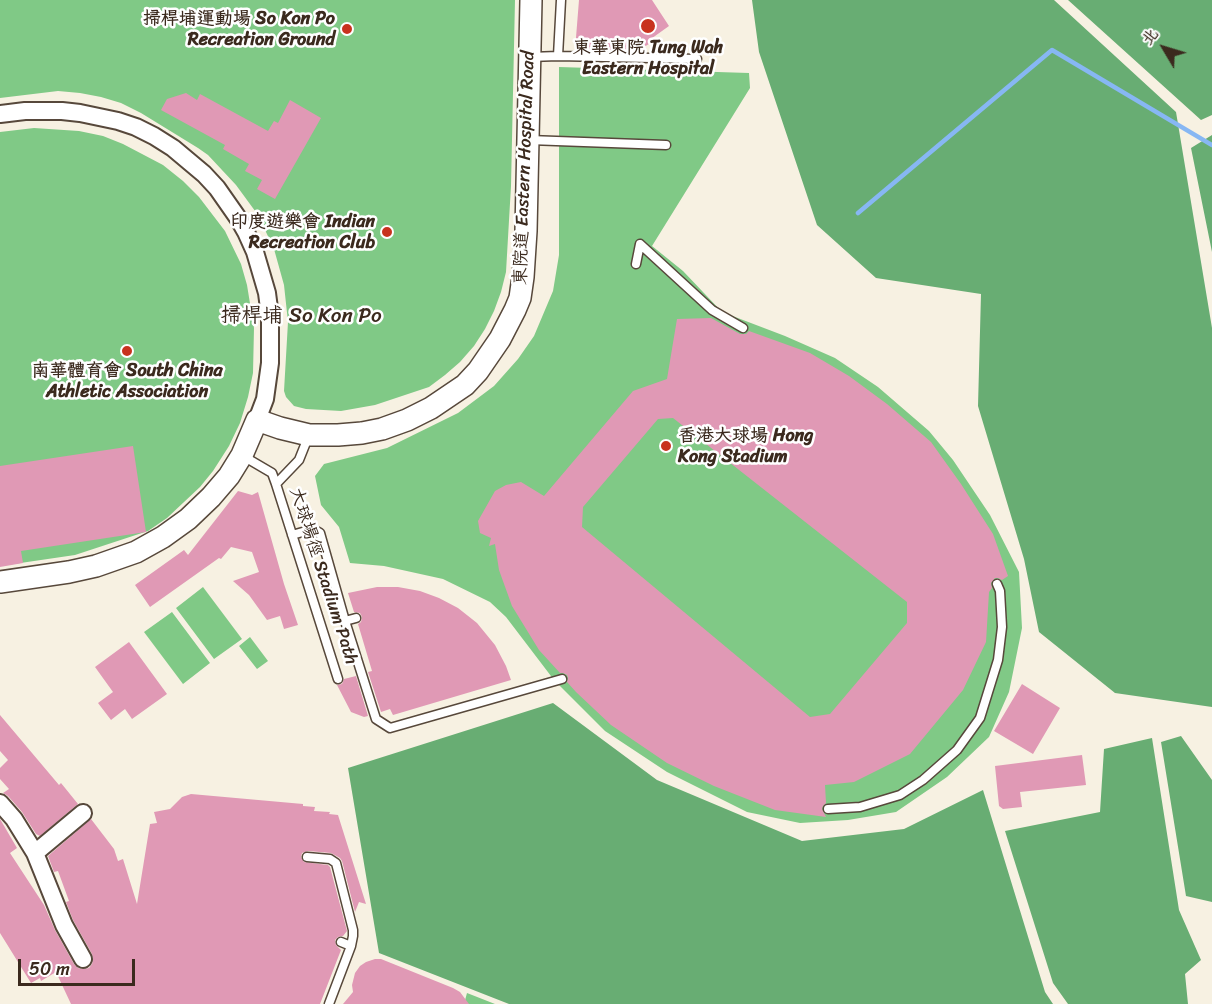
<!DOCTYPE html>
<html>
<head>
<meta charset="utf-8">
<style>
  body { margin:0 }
  #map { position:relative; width:1212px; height:1004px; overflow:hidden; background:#f7f1e2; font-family:Sriracha,"LXGW WenKai TC",sans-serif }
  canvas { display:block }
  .north { position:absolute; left:1134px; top:18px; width:60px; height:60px; -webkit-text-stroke:4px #fff; paint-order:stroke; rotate:308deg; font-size:16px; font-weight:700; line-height:24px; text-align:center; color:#3b2a1e }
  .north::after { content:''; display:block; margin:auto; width:21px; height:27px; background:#3b2a1e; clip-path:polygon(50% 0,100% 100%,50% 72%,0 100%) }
  .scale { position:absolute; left:18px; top:959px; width:117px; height:27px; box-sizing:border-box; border:3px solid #3b2a1e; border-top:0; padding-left:8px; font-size:18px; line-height:21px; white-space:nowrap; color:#3b2a1e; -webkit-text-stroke:4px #fff; paint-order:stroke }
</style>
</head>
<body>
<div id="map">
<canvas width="1212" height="1004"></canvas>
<div class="north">北</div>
<div class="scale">50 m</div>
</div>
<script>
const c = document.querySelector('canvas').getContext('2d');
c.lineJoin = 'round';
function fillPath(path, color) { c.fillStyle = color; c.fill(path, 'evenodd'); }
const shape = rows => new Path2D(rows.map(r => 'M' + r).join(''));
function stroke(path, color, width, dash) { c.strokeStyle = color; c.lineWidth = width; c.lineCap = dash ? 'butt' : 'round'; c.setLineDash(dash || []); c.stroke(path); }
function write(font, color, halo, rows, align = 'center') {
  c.font = font + ' Sriracha,"LXGW WenKai TC",sans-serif'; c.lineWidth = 5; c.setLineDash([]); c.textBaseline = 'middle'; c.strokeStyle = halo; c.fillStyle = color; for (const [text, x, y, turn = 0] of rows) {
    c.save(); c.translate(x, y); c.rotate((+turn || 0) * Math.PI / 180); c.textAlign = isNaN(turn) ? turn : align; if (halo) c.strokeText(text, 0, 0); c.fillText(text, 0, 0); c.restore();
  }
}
fillPath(shape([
  [0,0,515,0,511,186,506,272,501,292,494,311,485,329,474,346,460,362,445,375,429,387,375,405,341,411,306,409,294,406,286,397,284,391,288,322,284,285,274,249,258,215,236,185,208,155,198,148,141,113,121,103,101,97,80,93,58,91,0,98],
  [559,67,749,73,750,88,652,246,683,271,722,312,785,336,835,358,878,387,929,431,953,460,990,515,1019,572,1022,628,1009,692,989,737,947,777,896,812,848,820,800,823,747,812,667,772,605,731,554,680,506,617,490,602,443,579,384,566,350,563,339,527,321,505,315,476,324,464,387,448,458,413,494,386,518,359,534,336,553,291,559,255],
  [34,128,79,131,103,136,123,144,163,165,183,181,199,197,225,231,241,264,247,285,254,328,253,373,248,397,240,423,229,446,213,471,200,487,167,518,148,531,75,555,0,566,0,132],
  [203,587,242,639,214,659,176,608],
  [172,612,210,663,183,684,144,632],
  [250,637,268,661,257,669,239,646],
  [467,993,495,1004,464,1004]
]), '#80c986');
fillPath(shape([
  [752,0,1054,0,1176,112,1212,328,1212,707,1115,693,1039,632,1024,559,978,406,981,294,876,278,817,225,759,52],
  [1068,0,1212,0,1212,115,1201,120],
  [1212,135,1212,252,1191,148],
  [553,703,657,780,802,841,904,829,983,790,1045,992,1053,1004,509,1004,379,953,348,768],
  [1181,736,1212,780,1212,902,1186,896,1161,742],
  [1152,738,1179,910,1201,960,1185,974,1188,1004,1068,1004,1053,983,1005,831,1100,812,1104,749]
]), '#68ad73');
stroke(shape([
  [858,213,1052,50,1212,145]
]), '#87b7f3', 4.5);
fillPath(shape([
  [579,0,652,0,669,26,648,41,649,44,637,51,575,50],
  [186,93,197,100,200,94,268,131,274,121,278,123,290,100,321,118,275,199,257,189,262,180,245,171,249,164,223,149,225,145,161,110,167,99],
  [711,318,740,334,746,334,749,331,810,353,849,376,887,404,931,442,961,484,993,534,1008,576,1002,580,998,578,995,578,991,583,992,588,989,592,986,642,963,690,910,754,854,782,825,785,826,803,823,806,822,809,826,817,775,810,714,786,667,763,611,725,576,692,567,682,568,678,567,675,563,673,560,673,539,650,512,606,499,570,495,544,489,546,491,538,480,533,478,521,495,491,506,485,521,482,544,496,633,391,667,379,677,319],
  [673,418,907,602,907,623,830,714,810,717,582,527,583,507,658,419],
  [133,446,146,532,21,551,23,563,0,567,0,466],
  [238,491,252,495,258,492,284,584,298,625,284,629,280,616,267,620,249,595,233,581,259,572,252,552,231,547,221,559,219,558,150,607,135,585,184,550,188,555],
  [377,587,398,587,420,591,439,598,458,608,477,623,495,645,506,666,511,680,393,715,390,709,381,712,368,672,372,671,358,624,361,622,362,617,360,613,354,612,348,593],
  [129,642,167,694,132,719,125,709,111,720,98,703,113,692,95,667],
  [356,676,368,716,364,717,351,712,337,685,342,684,344,679],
  [1022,684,1060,708,1033,754,994,731],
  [0,715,59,785,61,783,78,804,40,836,36,834,22,812,8,796,3,793,9,789,0,779,0,768,8,760,0,751],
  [1082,755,1086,785,1020,792,1022,807,1003,809,999,806,995,766],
  [191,794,303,804,303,806,315,807,314,811,330,812,329,814,338,815,366,904,359,902,355,912,342,861,340,858,331,853,308,851,302,853,301,857,304,862,328,865,330,867,347,931,343,936,338,937,335,940,336,945,341,950,320,1004,71,1004,56,972,41,981,40,978,31,983,0,933,0,819,17,848,10,853,44,905,55,930,74,964,78,968,83,969,89,968,92,964,93,960,92,954,73,920,66,902,69,901,58,871,54,872,48,856,91,819,114,849,118,861,123,859,137,904,150,824,157,823,154,812,170,809,182,797],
  [375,959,381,959,453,988,460,992,469,1004,343,1004,353,992,352,985,355,973,360,966,366,962]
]), '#e099b5');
const service = shape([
  [558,56,561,0],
  [530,57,558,56,697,59],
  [529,140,666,145],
  [636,264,640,244,712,310,743,328],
  [309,435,299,460,276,484,338,679],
  [243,456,272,473,276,484],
  [292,535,313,529,320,533,345,621,356,618],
  [345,621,376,719,390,728,562,679],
  [828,809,860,807,900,795,923,780,957,750,980,718,998,660,1002,627,1000,591,997,584],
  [307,857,330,859,336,863,353,930,353,936,351,946,329,1004],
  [341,942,351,946]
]);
const minor = shape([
  [0,114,25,111,62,111,80,113,118,121,136,127,154,136,173,148,204,174,217,188,238,218,246,232,255,252,267,293,270,316,270,363,265,399,257,420],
  [0,803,14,819,35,853,64,925,83,959],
  [35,853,83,813]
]);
const tertiary = shape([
  [0,582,69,572,96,566,136,552,163,537,188,519,211,497,229,476,242,455,257,420,280,428,309,435,338,435,362,433,382,429,407,420,431,408,465,385,478,371,500,339,515,310,520,298,523,277,526,231,531,0]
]);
stroke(service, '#57483b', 11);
stroke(minor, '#57483b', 20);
stroke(tertiary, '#57483b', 24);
stroke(service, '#fff', 8);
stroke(minor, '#fff', 16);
stroke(tertiary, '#fff', 21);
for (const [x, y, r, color] of [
  [648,26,8,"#c8321e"],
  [347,29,6,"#c8321e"],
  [387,232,6,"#c8321e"],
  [127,351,6,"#c8321e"],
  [666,446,6,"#c8321e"]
]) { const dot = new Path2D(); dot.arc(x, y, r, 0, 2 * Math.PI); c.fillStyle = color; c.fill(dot); stroke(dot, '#fff', 2); }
write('bold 18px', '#3b2a1e', '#fff', [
  ["掃桿埔運動場 So Kon Po",335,19],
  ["Recreation Ground",335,40],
  ["東華東院 Tung Wah",648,48,"center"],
  ["Eastern Hospital",648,69,"center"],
  ["印度遊樂會 Indian",375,222],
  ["Recreation Club",375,243],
  ["南華體育會 South China",127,371,"center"],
  ["Athletic Association",127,392,"center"],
  ["香港大球場 Hong",678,436,"left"],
  ["Kong Stadium",678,457,"left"]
], 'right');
write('18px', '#3b2a1e', '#fff', [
  ["東院道 Eastern Hospital Road",525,168,-88],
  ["大球場徑 Stadium Path",323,576,72]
]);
write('21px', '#3b2a1e', '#fff', [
  ["掃桿埔 So Kon Po",301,317]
]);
</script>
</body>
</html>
